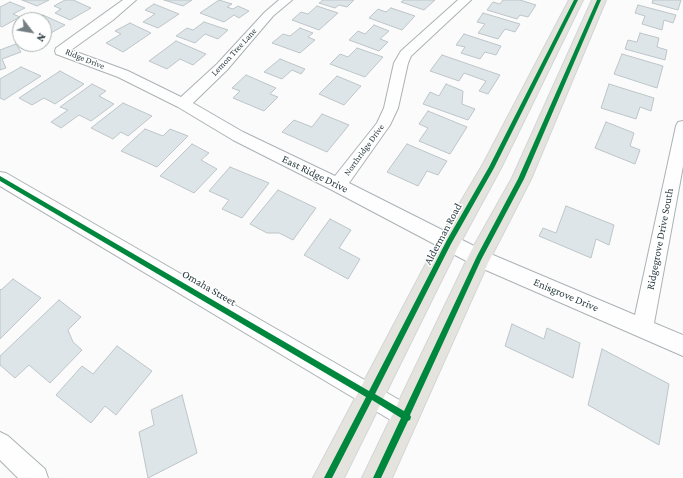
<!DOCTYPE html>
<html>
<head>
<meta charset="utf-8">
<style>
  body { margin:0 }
  #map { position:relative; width:683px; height:478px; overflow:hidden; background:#fbfbfb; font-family:"Crimson Pro",serif }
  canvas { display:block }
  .north { position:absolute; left:12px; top:12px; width:40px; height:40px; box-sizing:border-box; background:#fff; border:1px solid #aab1b3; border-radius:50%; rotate:121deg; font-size:11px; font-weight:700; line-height:16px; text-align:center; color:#2b3c42 }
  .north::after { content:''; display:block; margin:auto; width:14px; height:18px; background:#747f83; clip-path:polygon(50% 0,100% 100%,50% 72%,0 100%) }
</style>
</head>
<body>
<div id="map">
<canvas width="683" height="478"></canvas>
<div class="north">N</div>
</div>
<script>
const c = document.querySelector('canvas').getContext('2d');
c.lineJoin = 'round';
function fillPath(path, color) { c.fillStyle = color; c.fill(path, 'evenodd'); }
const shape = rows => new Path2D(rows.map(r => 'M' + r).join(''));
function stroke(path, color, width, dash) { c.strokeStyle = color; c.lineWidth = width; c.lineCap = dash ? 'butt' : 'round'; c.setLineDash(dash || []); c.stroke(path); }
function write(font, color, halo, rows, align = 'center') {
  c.font = font + ' "Crimson Pro",serif'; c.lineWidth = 3; c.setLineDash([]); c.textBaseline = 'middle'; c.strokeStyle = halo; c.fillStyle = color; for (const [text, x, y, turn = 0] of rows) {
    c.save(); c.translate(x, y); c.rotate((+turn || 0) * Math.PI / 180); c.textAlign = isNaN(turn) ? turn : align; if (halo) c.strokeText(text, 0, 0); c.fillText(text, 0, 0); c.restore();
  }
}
const building = shape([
  [22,0,49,0,37,6,22,0],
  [65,0,73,0,91,8,70,20,55,13,61,9,54,6,65,0],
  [164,0,192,0,183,6,164,0],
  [219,0,232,4,227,7,233,9,238,6,249,11,239,18,234,15,224,22,200,13,219,0],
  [323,0,354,0,347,7,339,5,335,8,319,3,323,0],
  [404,0,435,0,424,10,401,2,404,0],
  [503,0,520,0,536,5,528,17,520,15,517,19,487,10,493,2,500,4,503,0],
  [653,0,681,0,678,10,652,3,653,0],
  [10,2,25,8,13,14,20,17,2,27,0,26,0,7,10,2],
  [154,4,179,14,158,28,143,22,155,14,145,10,154,4],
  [638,5,676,15,673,23,664,20,662,30,642,24,645,16,635,13,638,5],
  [317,6,338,13,319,30,292,20,301,12,308,14,317,6],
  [391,8,415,16,402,30,369,18,378,9,386,12,391,8],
  [483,13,520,24,515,32,505,29,498,39,478,33,485,24,477,22,483,13],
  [43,15,65,25,51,33,46,31,44,32,44,20,34,20,43,15],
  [204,22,228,30,218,39,205,34,195,43,176,36,187,28,193,30,204,22],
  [130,23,151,33,123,52,106,43,121,34,115,31,130,23],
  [374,25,389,31,380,39,388,42,379,51,349,40,358,31,365,34,374,25],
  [300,28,313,33,308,37,315,40,300,53,272,43,283,34,290,36,300,28],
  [640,33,659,38,657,47,667,50,665,60,625,49,628,40,637,42,640,33],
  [464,34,501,46,496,55,485,52,480,59,461,53,465,47,456,45,464,34],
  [176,41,206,54,193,65,180,59,167,69,149,61,176,41],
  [16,44,21,52,2,59,6,68,0,70,0,50,16,44],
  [357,48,383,57,365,77,330,64,340,54,348,57,357,48],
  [622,54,663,66,657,88,614,74,622,54],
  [442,55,500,75,488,94,479,91,486,81,464,73,459,81,430,71,442,55],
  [280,59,305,69,301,74,292,70,282,79,264,72,280,59],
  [21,67,41,76,4,100,0,98,0,79,21,67],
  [60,71,84,84,55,104,44,98,32,105,19,98,60,71],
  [246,75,276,88,270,94,278,97,264,111,233,98,240,91,232,88,246,75],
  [337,76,361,86,344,105,319,94,337,76],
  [92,84,106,91,99,96,114,104,91,121,79,115,61,128,51,122,68,110,60,107,92,84],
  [446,84,463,91,462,104,475,109,468,120,423,104,430,92,439,96,446,84],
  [609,84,654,98,651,111,640,107,636,119,601,108,609,84],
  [123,103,152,116,128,136,121,132,113,139,91,128,123,103],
  [428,111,467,127,450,154,419,141,428,128,419,124,428,111],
  [322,114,349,125,327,152,282,132,294,120,312,127,322,114],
  [606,122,634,133,630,146,640,150,635,164,595,148,606,122],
  [145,129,163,136,170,129,188,136,157,167,121,151,145,129],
  [192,144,209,153,201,160,217,169,194,193,160,176,192,144],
  [407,144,447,161,438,175,427,171,418,186,387,172,407,144],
  [230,167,269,183,242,218,222,209,229,200,209,191,230,167],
  [278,190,316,208,293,240,279,233,267,233,250,224,278,190],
  [566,206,614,225,609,245,596,239,591,258,539,236,543,228,556,233,566,206],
  [330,219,351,230,339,248,360,259,348,279,304,255,330,219],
  [13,279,41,298,0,339,0,289,1,290,13,279],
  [59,300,81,317,68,330,73,342,82,350,50,383,29,365,15,378,0,365,0,356,59,300],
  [512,324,544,339,547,328,580,343,573,378,505,346,512,324],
  [117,346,152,371,116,415,105,406,91,423,56,395,82,366,93,374,117,346],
  [602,349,669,384,659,445,588,405,602,349],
  [182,395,197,453,148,478,139,432,154,425,151,410,182,395]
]);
fillPath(building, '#dde5e8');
stroke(building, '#bdc5c8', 1);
const minor = shape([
  [123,0,136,0,113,20,71,50,128,71,181,97,217,64,265,12,279,0,292,0,273,16,227,70,193,103,243,132,335,176,377,123,384,108,394,63,401,51,458,0,471,0,411,56,408,63,398,108,390,125,349,183,486,252,635,315,676,126,678,122,683,121,683,166,654,323,683,335,683,356,472,264,332,190,233,140,178,107,118,77,56,54,55,51,56,48,123,0],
  [0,172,6,173,415,409,418,417,415,425,407,428,399,425,0,186,0,172],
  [0,432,8,436,45,469,48,478,18,478,0,460,0,432]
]);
const major = shape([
  [569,0,583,0,501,168,457,249,344,478,313,478,441,235,483,164,569,0],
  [592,0,606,0,531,179,488,263,392,478,362,478,471,251,512,178,592,0]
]);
stroke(minor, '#abb2b5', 2);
stroke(major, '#d3d6d8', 2);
fillPath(minor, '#fefefe');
fillPath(major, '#e5e3dd');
fillPath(shape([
  [574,0,578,0,494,168,451,244,375,394,404,411,477,256,518,179,597,0,601,0,524,179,481,260,410,415,411,417,410,420,408,421,381,478,373,478,401,418,372,400,332,478,324,478,366,397,0,181,0,176,369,391,447,240,489,167,574,0]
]), '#00873e');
write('9px', '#2b3c42', '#fff', [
  ["Lemon Tree Lane",234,52,-47],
  ["Ridge Drive",85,59,22],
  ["Northridge Drive",364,150,-54]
]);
write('11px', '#2b3c42', '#fff', [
  ["East Ridge Drive",315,174,26],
  ["Alderman Road",443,234,-62],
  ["Ridgegrove Drive South",660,239,-79],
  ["Omaha Street",209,288,30],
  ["Enisgrove Drive",566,295,23]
]);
</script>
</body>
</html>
